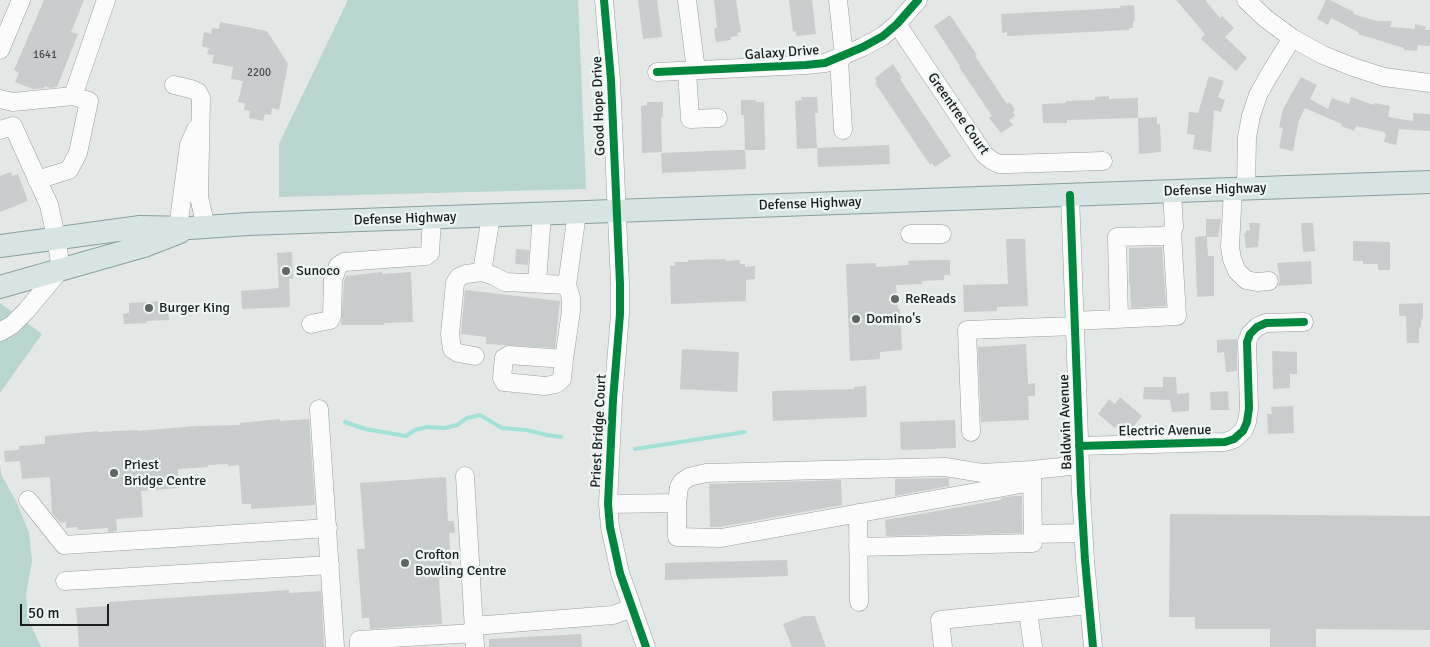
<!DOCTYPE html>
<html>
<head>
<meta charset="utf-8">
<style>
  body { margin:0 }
  #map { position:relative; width:1430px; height:647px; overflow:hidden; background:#e3e7e6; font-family:Signika,sans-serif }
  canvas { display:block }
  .scale { position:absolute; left:20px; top:604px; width:89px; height:22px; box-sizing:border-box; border:2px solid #1a1d1d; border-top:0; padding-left:6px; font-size:15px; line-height:18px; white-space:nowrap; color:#1a1d1d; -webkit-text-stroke:4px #eef6f5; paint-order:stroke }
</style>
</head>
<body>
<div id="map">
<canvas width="1430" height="647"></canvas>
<div class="scale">50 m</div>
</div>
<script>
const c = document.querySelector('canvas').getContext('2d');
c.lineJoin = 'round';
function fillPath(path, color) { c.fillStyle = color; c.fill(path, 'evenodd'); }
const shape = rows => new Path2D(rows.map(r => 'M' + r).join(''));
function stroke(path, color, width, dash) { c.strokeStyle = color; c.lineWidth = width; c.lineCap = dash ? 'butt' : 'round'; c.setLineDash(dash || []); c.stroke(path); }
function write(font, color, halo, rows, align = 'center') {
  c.font = font + ' Signika,sans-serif'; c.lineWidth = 4.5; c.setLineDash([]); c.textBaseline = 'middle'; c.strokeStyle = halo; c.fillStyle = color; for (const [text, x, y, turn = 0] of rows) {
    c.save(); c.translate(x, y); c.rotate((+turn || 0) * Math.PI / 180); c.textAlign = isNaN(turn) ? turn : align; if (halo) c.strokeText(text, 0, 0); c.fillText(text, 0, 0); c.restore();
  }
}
fillPath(shape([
  [348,0,578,0,586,189,279,197,279,144],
  [0,303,42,334,0,393],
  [0,465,1,474,17,503,29,533,32,561,26,595,29,621,41,647,0,647]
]), '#b8d5d0');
stroke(shape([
  [345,422,365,429,406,436,415,430,427,427,445,428,457,425,467,418,480,415,502,428,527,430,547,435,561,437],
  [635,449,745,432]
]), '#a1e1d7', 4);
fillPath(shape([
  [44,0,84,0,71,32,78,34,57,87,50,88,45,86,44,88,33,89,15,82,19,73,14,70],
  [638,0,657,0,662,37,643,39],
  [714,0,736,0,741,32,737,33,738,36,730,37,731,40,716,42,714,28,717,28],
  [789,0,812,0,816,34,796,36,796,31,793,32],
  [1176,0,1205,0,1220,18,1222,16,1234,28,1225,37,1247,58,1236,71,1201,39,1205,34],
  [1326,0,1330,0,1354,12,1353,14,1377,21,1392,21,1390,27,1415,29,1415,24,1426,27,1425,30,1430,30,1430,46,1418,45,1417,51,1404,50,1404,48,1358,34,1358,32,1331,18,1328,25,1317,19],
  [1134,5,1135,21,1133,21,1133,28,1129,28,1129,30,1007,36,1007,32,1002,33,1001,14,1120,8,1120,6],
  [950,15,977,55,975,56,1007,104,1010,102,1015,110,1013,112,1015,116,1009,120,1013,125,1001,133,989,118,992,116,959,67,960,66,934,26],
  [220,22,267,31,288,64,279,110,272,108,271,115,265,114,263,121,249,118,250,111,244,110,245,103,238,102,243,81,231,79,233,67,212,63,214,55,207,54,209,48,202,46,204,32,211,34,212,28,219,29],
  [893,64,902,78,900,79,951,156,935,167,932,163,930,165,875,83,877,82,875,78],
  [1209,76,1224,81,1218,97,1225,100,1221,112,1214,110,1211,152,1193,149,1195,135,1187,134,1189,112,1198,113],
  [1301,77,1317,85,1310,99,1328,109,1332,98,1349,104,1351,97,1374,105,1375,103,1390,106,1388,117,1413,121,1413,113,1430,114,1430,131,1399,129,1396,145,1384,142,1386,134,1384,132,1356,126,1354,131,1341,126,1342,124,1337,122,1305,108,1299,120,1293,151,1279,148,1283,128,1279,127,1283,109],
  [1109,96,1109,99,1138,98,1138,118,1067,120,1067,123,1043,123,1042,104,1066,103,1066,101,1095,100,1095,97],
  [801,97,817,97,818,113,815,113,817,148,797,149,795,101,802,100],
  [741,100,756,100,756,102,764,102,765,150,745,150,744,115,741,115],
  [647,102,663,102,663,117,661,117,662,152,642,153,641,106,647,105],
  [1157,117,1157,124,1160,124,1161,152,1139,154,1138,118],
  [889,145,890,164,818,167,817,148],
  [733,150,745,150,746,169,662,173,661,153],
  [11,172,12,176,18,174,28,201,0,212,0,176],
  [1206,219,1221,219,1218,237,1207,237,1208,256,1214,256,1214,296,1197,297,1195,237,1206,236],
  [1249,223,1260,223,1258,247,1246,248,1244,233,1246,233,1246,230,1250,230],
  [1301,223,1313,223,1315,251,1303,252],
  [1006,239,1025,239,1028,306,997,307,997,311,964,312,963,285,1008,284],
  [1353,241,1390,242,1390,270,1378,270,1378,264,1363,264,1363,261,1353,261],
  [1162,247,1166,306,1131,308,1130,284,1129,284,1129,248],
  [516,249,529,250,528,265,515,264],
  [292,252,293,279,289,279,290,307,242,309,241,291,279,288,277,253],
  [726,259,726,261,740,260,740,264,745,264,745,267,755,266,755,279,746,280,746,301,671,304,670,266,675,266,675,262,688,262,688,260],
  [935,260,950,260,950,275,944,275,944,280,922,281,922,284,896,285,898,309,900,309,902,350,880,352,880,359,850,361,846,264,876,263,876,267,909,265,908,261],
  [1311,261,1312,284,1278,286,1280,281,1277,263],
  [382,272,382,274,411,272,413,322,384,323,384,325,341,325,344,282,346,276],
  [465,290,560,301,555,348,486,344,486,337,461,334],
  [168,301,169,320,146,321,147,323,124,324,123,314,129,313,129,303],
  [1423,303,1423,319,1421,320,1421,327,1419,328,1419,343,1407,343,1406,316,1399,316,1399,304],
  [1237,339,1237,371,1226,372,1224,352,1217,353,1217,340],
  [1026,344,1028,384,1035,383,1035,396,1028,396,1029,420,981,422,978,347],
  [682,349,739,352,737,392,680,389],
  [1272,351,1297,352,1297,374,1290,374,1290,388,1273,389],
  [1163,377,1176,377,1177,394,1189,393,1189,411,1172,412,1170,400,1143,399,1144,387,1163,387],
  [866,386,867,417,773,421,772,391,854,389,854,387],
  [1228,391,1229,410,1211,410,1210,392],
  [1120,397,1142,416,1130,431,1126,427,1124,429,1118,424,1115,428,1098,414,1109,399,1115,404],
  [1293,406,1294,433,1268,434,1267,414,1272,414,1271,407],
  [280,419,280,421,309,419,315,505,251,509,251,504,242,504,239,465,228,466,228,464,208,465,208,467,178,469,179,488,141,491,143,517,116,519,117,531,108,532,108,528,78,530,77,527,66,528,66,522,60,523,52,513,50,477,22,479,20,461,5,462,4,451,19,450,19,446,45,444,45,436,98,431,98,432,138,430,138,431,197,426,240,425,240,423],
  [955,420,956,448,901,450,900,422],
  [446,477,448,521,454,521,455,533,449,533,452,577,439,578,442,624,370,629,369,618,362,618,357,549,365,549,360,483],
  [944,478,949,478,949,486,895,496,895,479],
  [841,480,842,505,720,527,710,527,709,484],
  [1013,496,1022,496,1022,533,886,536,885,520,1001,500,1001,498],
  [1170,514,1430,516,1430,630,1316,629,1316,647,1270,647,1270,629,1195,629,1195,617,1169,617],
  [787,560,788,576,665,580,665,563],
  [289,590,289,593,321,591,324,647,79,647,76,608,109,606,108,602],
  [804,616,815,616,826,647,792,647,783,624],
  [581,634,582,647,489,647,489,639]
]), '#c9cccc');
const minor = shape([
  [604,0,611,80,620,284,620,314,613,400,608,504,610,527,620,573,646,647],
  [687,0,696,70],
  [838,0,844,56],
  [1246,0,1265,18,1292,38,1323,55,1353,67,1384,77,1430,83],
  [897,24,984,154,991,160,999,164,1008,164,1103,161],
  [0,50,21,0],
  [839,58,843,130],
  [687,71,690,119,718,118],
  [657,72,806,65,825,63,863,47,883,36,897,24,918,0],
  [174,85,191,89,198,92,201,98,199,197,206,227],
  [0,99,13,102,73,96,106,0],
  [0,130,13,126,49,205,56,237,61,269,26,311,12,325,0,332],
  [37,180,69,170,78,153,89,101,73,96],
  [1246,188,1247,137,1251,116,1258,95,1268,77,1292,38],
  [1233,189,1230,247,1232,259,1237,271,1246,280,1257,282,1269,281],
  [1070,195,1081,492,1085,560,1093,647],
  [491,216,482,272,494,276,505,282,567,285,577,213],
  [178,228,189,145,196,129],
  [910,234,942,234],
  [537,283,542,214],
  [1119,319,1117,237,1162,236,1168,235,1172,232,1174,227,1172,192],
  [1074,321,1177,316,1172,232],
  [311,324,330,320,332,316,333,280,338,266,344,262,426,256,430,253,432,218],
  [475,356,458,353,452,349,450,334,455,283,459,277,466,274,482,272],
  [564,359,509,355,504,358,502,378,504,382,545,386,556,384,562,379,564,359,571,311,571,298,567,285],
  [319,409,335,647],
  [971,432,967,330,1075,326],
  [1079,446,1225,442,1234,439,1243,431,1247,422,1249,408,1247,342,1250,334,1257,327,1266,323,1304,322],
  [465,476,475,647],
  [28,500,64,545,328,528],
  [677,503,679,487,682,482,689,477,706,473,945,467,982,473,1032,470,1080,465],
  [608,504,677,503,677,537,721,538,1032,482],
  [858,513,859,602],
  [1033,534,1083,533],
  [858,547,1033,543,1032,471],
  [65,581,330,565],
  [1028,611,1033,647],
  [473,626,613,615,632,608],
  [359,647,359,640,474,633],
  [943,647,940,620,1089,605]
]);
const major = shape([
  [0,246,140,227,190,228,248,224,1430,182],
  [0,287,144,246,180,232]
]);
stroke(minor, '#9a9d9c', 19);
stroke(major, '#87a19e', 24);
stroke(minor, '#fbfbfb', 18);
stroke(major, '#d6e5e3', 22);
stroke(shape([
  [604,0,611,80,620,284,620,314,613,400,608,504,610,527,620,573,646,647],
  [657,72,806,65,825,63,863,47,883,36,897,24,918,0],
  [1070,195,1081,492,1085,560,1093,647],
  [1079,446,1225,442,1234,439,1243,431,1247,422,1249,408,1247,342,1250,334,1257,327,1266,323,1304,322]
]), '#00873e', 8);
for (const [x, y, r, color] of [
  [286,271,5,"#606463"],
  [895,299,5,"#606463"],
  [149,308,5,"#606463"],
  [856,319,5,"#606463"],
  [114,473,5,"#606463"],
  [405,563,5,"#606463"]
]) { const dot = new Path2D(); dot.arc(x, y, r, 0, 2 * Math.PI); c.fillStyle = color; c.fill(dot); stroke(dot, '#eef6f5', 2); }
write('11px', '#464949', null, [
  ["1641",45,55],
  ["2200",259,73]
]);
write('14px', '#1a1d1d', '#eef6f5', [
  ["Galaxy Drive",782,53,-4],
  ["Good Hope Drive",599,106,-92],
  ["Greentree Court",958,114,55],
  ["Defense Highway",1215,190,-2],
  ["Defense Highway",810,204,-2],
  ["Defense Highway",405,219,-2],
  ["Baldwin Avenue",1066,422,-92],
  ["Priest Bridge Court",599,431,-87],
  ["Electric Avenue",1165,431,-1]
]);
write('14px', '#1a1d1d', '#eef6f5', [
  ["Sunoco",296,271],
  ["ReReads",905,299],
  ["Burger King",159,308],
  ["Domino's",866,319],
  ["Priest",124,465],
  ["Bridge Centre",124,481],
  ["Crofton",415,555],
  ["Bowling Centre",415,571]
], 'left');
</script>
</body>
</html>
